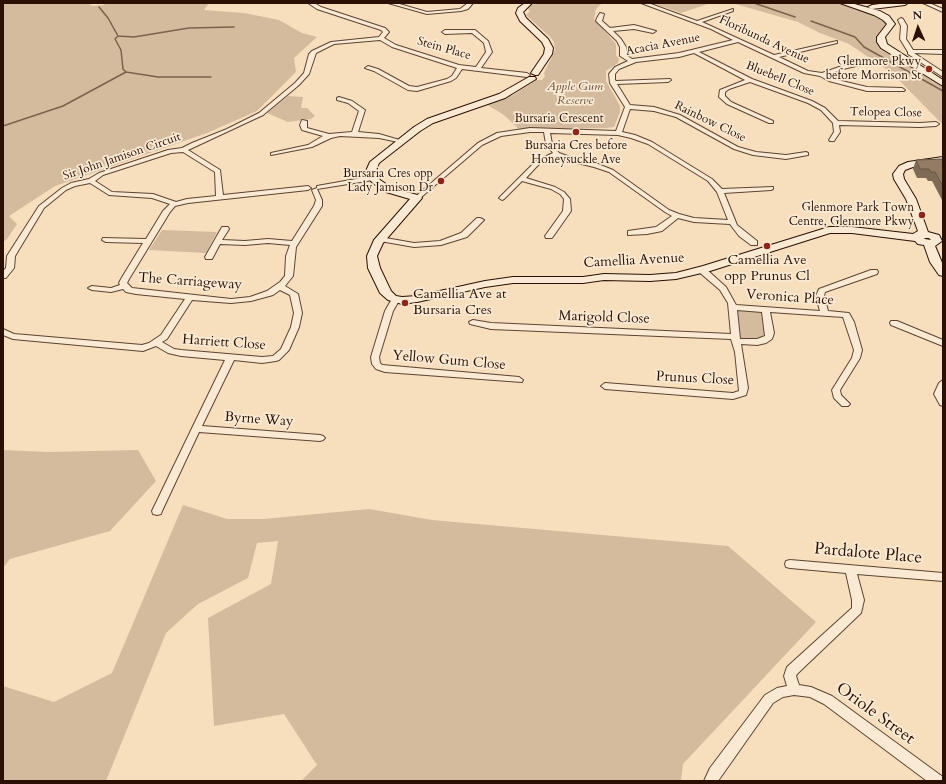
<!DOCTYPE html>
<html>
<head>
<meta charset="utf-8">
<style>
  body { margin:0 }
  #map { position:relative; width:946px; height:784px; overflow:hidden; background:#f7debd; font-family:Cardo,serif }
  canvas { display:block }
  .frame { position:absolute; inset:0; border:4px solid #291003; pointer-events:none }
  .north { position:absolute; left:898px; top:8px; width:40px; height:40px; -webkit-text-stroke:3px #faead4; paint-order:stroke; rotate:357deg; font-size:11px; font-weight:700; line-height:16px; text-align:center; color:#291003 }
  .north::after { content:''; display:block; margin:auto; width:14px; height:18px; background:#291003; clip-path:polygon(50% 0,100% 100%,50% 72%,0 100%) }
</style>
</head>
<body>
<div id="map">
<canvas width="946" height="784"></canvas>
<div class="frame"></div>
<div class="north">N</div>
</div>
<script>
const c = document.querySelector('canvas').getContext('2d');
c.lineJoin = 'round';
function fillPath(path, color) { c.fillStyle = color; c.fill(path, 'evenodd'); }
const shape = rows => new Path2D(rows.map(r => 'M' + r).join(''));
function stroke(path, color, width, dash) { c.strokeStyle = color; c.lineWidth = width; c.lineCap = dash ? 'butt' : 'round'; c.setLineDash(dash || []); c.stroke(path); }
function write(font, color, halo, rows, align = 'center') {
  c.font = font + ' Cardo,serif'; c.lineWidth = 3.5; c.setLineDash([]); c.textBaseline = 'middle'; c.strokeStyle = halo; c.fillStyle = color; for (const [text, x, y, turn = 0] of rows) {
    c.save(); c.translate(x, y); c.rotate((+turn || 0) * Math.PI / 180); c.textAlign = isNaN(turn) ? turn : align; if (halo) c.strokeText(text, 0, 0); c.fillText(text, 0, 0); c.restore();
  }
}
fillPath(shape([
  [3,3,89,3,92,6,104,5,105,3,209,3,204,10,244,13,279,20,302,33,317,37,294,58,296,72,257,111,207,133,55,186,9,216,17,224,7,239,3,242],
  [535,3,602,3,596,9,594,19,616,44,616,55,619,59,618,63,606,71,606,81,620,106,620,112,614,127,606,128,519,129,504,115,486,104,513,95,536,80,542,80,545,76,544,73,555,50,554,42,550,37,526,15,530,11,528,9,529,6],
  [652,3,711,3,681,13],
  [732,3,840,3,872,13,888,23,878,39,911,66,943,86,943,125,892,73,849,44,820,33,798,22],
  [288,96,303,97,301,108,307,108,315,116,311,119,288,122,267,113],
  [162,230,217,232,206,253,149,250],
  [741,310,763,312,767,334,763,339,739,339,736,312],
  [3,450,48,452,138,450,156,481,110,531,10,559,3,568],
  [183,505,227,519,264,519,369,509,432,520,728,546,816,622,683,764,681,781,301,781,317,765,284,714,214,726,208,618,271,584,278,541,257,543,248,578,198,604,166,633,106,781,3,781,3,686,54,702,112,673]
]), '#d4bb9d');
stroke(shape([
  [754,3,795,17],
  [99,7,108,18,118,36,115,39,121,50,123,69,126,72,158,77,211,77],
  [811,21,855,37,864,47,943,91],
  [118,36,134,37,189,28,234,27],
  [3,126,63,106,126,72]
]), '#7b624d', 1.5);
const street = shape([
  [308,3,314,3,321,7,385,28,389,32,384,38,396,45,459,65,476,67,486,52,484,43,472,33,445,34,442,32,445,30,475,30,488,41,492,52,481,68,527,73,530,75,527,77,462,69,456,78,451,81,417,91,408,90,374,71,365,68,368,66,378,69,409,86,417,87,447,79,452,76,457,68,392,47,380,40,334,44,316,53,309,74,299,85,263,115,188,150,220,170,223,195,308,186,311,188,308,190,188,203,175,206,170,212,129,279,127,283,132,288,231,299,250,297,267,291,280,282,285,276,286,256,290,245,268,243,245,245,220,244,212,259,206,259,205,257,222,227,228,227,229,229,222,240,245,241,268,239,292,241,314,206,316,200,312,190,317,188,317,186,373,176,376,178,373,180,317,189,322,200,322,206,296,247,293,276,285,286,298,294,302,313,299,327,289,350,279,360,276,361,262,363,234,360,202,426,320,435,323,436,325,438,323,440,320,441,199,432,162,511,161,514,157,515,153,514,152,511,225,360,181,356,168,353,156,346,143,351,13,339,3,335,3,329,14,334,142,345,149,343,161,335,185,299,136,294,126,292,123,289,111,292,92,290,88,288,92,286,111,288,120,285,119,283,121,279,143,243,106,242,102,240,103,238,146,239,163,211,170,204,152,198,109,195,90,183,75,186,66,190,44,208,15,256,14,268,6,278,3,278,3,271,6,268,7,256,39,206,62,188,71,183,89,179,99,173,168,150,182,148,192,143,227,129,259,113,295,83,304,73,309,54,312,51,331,42,379,37,383,32,381,30,317,9,308,3],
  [183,152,215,172,216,196,187,199,176,202,153,194,112,192,95,181,103,175,171,153,183,152],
  [280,290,290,295,294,313,291,327,281,349,273,356,262,357,181,350,174,349,162,342,167,339,192,300,231,303,251,301,273,295,280,290],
  [388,3,396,3,427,12,460,9,468,3,473,3,468,9,461,11,427,14,388,3],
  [641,3,648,3,697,21,733,9,733,11,702,22,774,55,837,41,837,43,779,57,808,71,822,73,839,67,869,61,869,63,843,69,827,75,833,79,867,87,902,88,905,90,904,91,867,91,829,81,820,76,804,73,738,42,699,52,752,79,812,101,825,108,838,121,920,123,936,122,939,124,936,126,920,127,839,125,840,132,834,141,830,141,829,140,834,132,833,123,821,110,808,103,750,82,729,89,725,92,725,96,731,102,773,121,773,123,769,123,727,104,719,97,720,90,745,80,694,53,679,57,636,62,619,69,615,74,615,80,616,81,670,79,671,80,668,82,617,84,630,105,654,107,680,115,738,147,756,152,786,155,806,152,808,153,808,155,786,159,753,155,734,149,676,117,654,111,630,109,622,132,635,135,652,142,712,179,722,189,773,187,773,189,771,190,724,193,737,225,757,241,757,245,751,245,739,236,730,224,694,222,678,218,662,231,647,234,628,235,628,231,656,227,672,216,665,212,609,172,594,167,569,161,557,156,540,163,526,178,555,187,564,192,570,199,571,211,552,238,546,238,545,236,563,211,564,199,560,194,551,189,522,181,504,199,502,200,499,198,536,161,553,153,546,144,544,132,530,132,501,136,482,145,419,199,415,199,415,197,478,143,497,133,530,128,616,131,625,107,610,83,609,74,615,67,628,61,620,56,620,47,617,41,596,21,597,18,600,13,604,14,602,21,610,28,634,25,656,31,653,33,634,29,613,31,621,39,626,47,626,55,632,59,679,53,733,40,711,29,641,3],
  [550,133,618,135,631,138,648,144,708,181,717,192,728,220,694,218,679,214,669,210,613,170,598,164,573,158,559,153,552,144,550,133],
  [923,3,929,3,943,9,943,12,923,3],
  [901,18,903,19,907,26,906,39,913,50,943,50,943,54,914,53,943,72,943,77,908,54,908,52,900,39,901,26,898,20,901,18],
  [339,97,352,101,365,110,358,132,379,134,403,141,403,143,379,138,340,136,331,138,312,147,271,155,271,153,308,145,323,136,302,130,300,125,302,120,307,121,307,128,329,134,352,132,359,111,348,103,337,100,337,98,339,97],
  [477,218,480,218,484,220,467,237,441,245,414,247,380,241,376,239,380,237,414,243,440,241,461,233,477,218],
  [699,268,705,268,726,287,736,305,820,311,816,296,819,289,871,270,877,270,878,272,877,274,825,292,824,296,828,311,849,313,854,322,862,350,860,358,840,390,841,395,850,404,848,406,842,406,834,398,832,390,852,358,854,350,843,317,770,312,774,333,772,339,766,343,757,345,741,344,748,388,746,395,733,399,605,389,601,386,605,383,733,393,739,391,735,352,731,339,491,329,470,324,469,322,473,320,491,323,731,334,728,303,720,290,699,272,698,270,699,268],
  [737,310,762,312,765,336,757,339,740,339,737,310],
  [393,297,396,297,400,299,393,311,379,357,380,363,382,365,519,377,523,380,522,382,385,372,376,369,372,364,371,357,385,311,393,297],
  [891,321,897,321,943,340,943,346,891,325,890,323,891,321],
  [943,380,943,406,940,405,934,394,939,383,943,380],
  [790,560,943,573,943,581,857,574,864,600,861,613,797,674,796,676,799,685,811,687,832,696,943,777,943,781,927,781,824,704,810,697,794,695,783,697,773,703,718,781,704,781,710,768,765,695,777,688,787,686,784,676,787,667,852,608,852,600,846,573,790,568,786,567,785,564,786,561,790,560]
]);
const secondary = shape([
  [525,3,532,3,523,12,526,18,548,39,553,48,552,54,538,75,535,75,531,73,544,54,545,48,542,42,520,21,516,13,518,8,525,3],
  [840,3,851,3,880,11,889,16,895,24,885,37,887,44,943,80,943,86,881,48,877,42,877,37,887,24,883,20,874,15,840,3],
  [888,3,908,3,905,5,872,9,868,7,872,5,888,3],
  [529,77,535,77,536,79,505,98,433,123,420,131,379,163,376,171,378,177,380,180,392,188,421,196,422,198,383,243,377,256,380,268,391,291,396,296,402,297,417,296,485,281,513,277,583,277,604,274,650,275,676,273,703,266,829,227,852,227,913,234,918,231,906,199,894,179,893,174,899,166,908,162,943,157,943,163,913,167,905,170,903,174,904,179,916,199,928,232,939,235,942,241,935,246,943,265,943,276,939,275,930,262,924,245,918,244,915,241,852,233,830,233,710,271,676,279,650,281,604,280,583,283,513,283,485,287,417,302,402,304,388,300,380,293,368,268,367,256,374,240,410,199,386,192,374,184,368,178,366,171,370,162,414,127,427,119,499,94,529,77],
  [924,238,929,238,931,240,925,239,924,238]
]);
stroke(street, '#5c4432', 2);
stroke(secondary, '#291003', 2);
fillPath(street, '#faead4');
fillPath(secondary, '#faead4');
fillPath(shape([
  [943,159,943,200,942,200,932,181,928,181,926,178,917,178,913,169,916,160]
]), '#7f6a56');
const building = shape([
  [943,159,943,186,935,172,931,172,929,169,920,169,916,160,943,159]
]);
fillPath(building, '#947b64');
stroke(building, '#685646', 1);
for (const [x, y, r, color] of [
  [929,69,4,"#8f2418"],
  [576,132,4,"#8f2418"],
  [441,181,4,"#8f2418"],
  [922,215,4,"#8f2418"],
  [767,246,4,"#8f2418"],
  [405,303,4,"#8f2418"]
]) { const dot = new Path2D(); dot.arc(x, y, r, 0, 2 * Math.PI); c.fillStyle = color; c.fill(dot); stroke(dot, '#faead4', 1.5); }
write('12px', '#291003', '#faead4', [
  ["Floribunda Avenue",764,40,25],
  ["Acacia Avenue",663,45,-11],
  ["Stein Place",444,49,16],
  ["Bluebell Close",780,79,22],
  ["Telopea Close",886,113,1],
  ["Bursaria Crescent",559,119],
  ["Rainbow Close",710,122,26],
  ["Sir John Jamison Circuit",122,157,-19]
]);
write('12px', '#291003', '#faead4', [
  ["Glenmore Pkwy",921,62],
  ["before Morrison St",921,76],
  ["Bursaria Cres before",576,146,"center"],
  ["Honeysuckle Ave",576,160,"center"],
  ["Bursaria Cres opp",433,174],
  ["Lady Jamison Dr",433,188],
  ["Glenmore Park Town",914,208],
  ["Centre, Glenmore Pkwy",914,222]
], 'right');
write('italic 12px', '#654c39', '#faead4', [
  ["Apple Gum",575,87],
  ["Reserve",575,101]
]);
write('14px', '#291003', '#faead4', [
  ["Camellia Avenue",634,261,-3],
  ["The Carriageway",190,282,4],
  ["Veronica Place",790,298,4],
  ["Marigold Close",604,318,2],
  ["Harriett Close",224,343,4],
  ["Yellow Gum Close",449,361,5],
  ["Prunus Close",695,379,3],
  ["Byrne Way",259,420,4]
]);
write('14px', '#291003', '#faead4', [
  ["Camellia Ave",767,261],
  ["opp Prunus Cl",767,277],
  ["Camellia Ave at",413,295,"left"],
  ["Bursaria Cres",413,311,"left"]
]);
write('17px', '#291003', '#faead4', [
  ["Pardalote Place",868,554,5],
  ["Oriole Street",875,714,36]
]);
</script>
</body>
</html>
